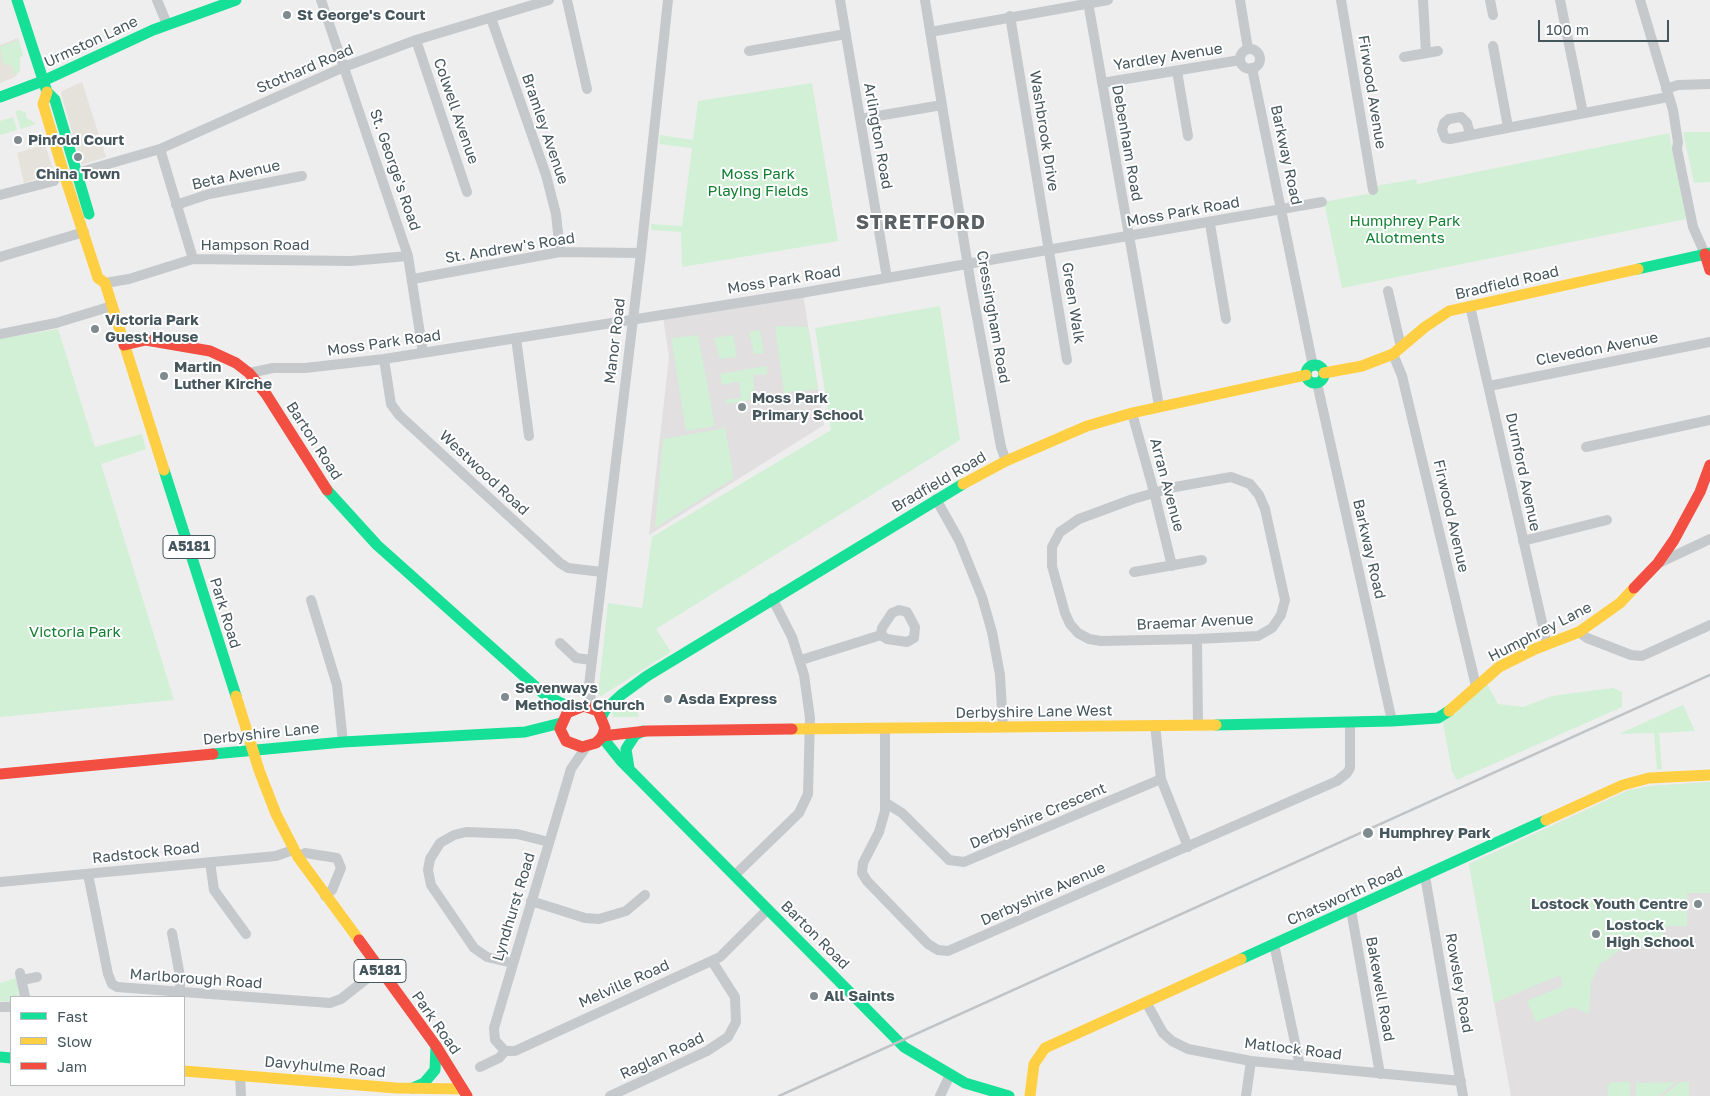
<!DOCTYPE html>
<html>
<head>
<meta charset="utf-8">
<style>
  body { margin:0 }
  #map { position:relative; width:1710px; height:1096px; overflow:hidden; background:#efeeee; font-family:"Golos Text",sans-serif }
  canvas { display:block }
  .legend { position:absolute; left:10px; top:996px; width:175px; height:90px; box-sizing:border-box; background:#fff; border:1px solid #b5bbbe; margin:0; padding:6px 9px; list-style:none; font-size:15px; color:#45565c }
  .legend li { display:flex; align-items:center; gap:10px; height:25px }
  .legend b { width:25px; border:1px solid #b5bbbe }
  .scale { position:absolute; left:1538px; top:20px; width:131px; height:22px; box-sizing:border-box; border:2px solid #45565c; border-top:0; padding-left:6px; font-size:15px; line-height:18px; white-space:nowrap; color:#45565c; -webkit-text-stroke:4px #fff; paint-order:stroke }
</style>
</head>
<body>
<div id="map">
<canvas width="1710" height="1096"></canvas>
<ul class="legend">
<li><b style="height:6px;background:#16e098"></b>Fast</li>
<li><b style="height:6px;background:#ffcf43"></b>Slow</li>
<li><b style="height:6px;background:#f24e42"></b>Jam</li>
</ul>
<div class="scale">100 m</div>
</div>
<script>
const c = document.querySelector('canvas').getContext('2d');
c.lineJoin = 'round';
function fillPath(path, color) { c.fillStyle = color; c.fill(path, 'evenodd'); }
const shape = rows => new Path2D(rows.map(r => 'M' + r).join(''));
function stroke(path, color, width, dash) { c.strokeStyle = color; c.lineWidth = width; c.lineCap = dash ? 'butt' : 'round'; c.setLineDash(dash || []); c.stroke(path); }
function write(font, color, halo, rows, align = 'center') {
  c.font = font + ' "Golos Text",sans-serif'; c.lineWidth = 4; c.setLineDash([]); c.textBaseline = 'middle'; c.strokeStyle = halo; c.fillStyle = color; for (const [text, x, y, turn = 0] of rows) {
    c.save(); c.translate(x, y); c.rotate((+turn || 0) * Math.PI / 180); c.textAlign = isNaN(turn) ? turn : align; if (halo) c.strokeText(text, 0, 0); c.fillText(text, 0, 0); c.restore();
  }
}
fillPath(shape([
  [18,38,23,56,20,57,20,70,15,77,0,83,0,45],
  [82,82,106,157,82,165,61,94,62,91],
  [45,144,54,173,24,183,17,153]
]), '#e5e1db');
fillPath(shape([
  [803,294,824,425,649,535,669,357,663,317],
  [1710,782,1710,1096,1511,1096,1469,864,1629,790,1651,786]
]), '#e1dfe0');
fillPath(shape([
  [19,40,23,56,20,57,20,70,15,75,12,66,3,63,0,47],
  [812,83,838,241,682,267,681,232,651,230,651,224,682,226,692,148,659,144,660,135,693,140,698,101],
  [20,110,26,113,26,117,36,124,21,129,15,111],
  [13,117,17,130,0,135,0,121],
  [1683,132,1710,132,1710,182,1694,183],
  [1669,133,1686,219,1342,288,1324,202,1377,192,1376,186,1416,179,1417,184],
  [940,306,960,440,656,629,671,652,601,696,598,695,608,603,642,608,652,537,831,430,815,328],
  [775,326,808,327,818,389,784,393],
  [58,329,95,447,142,434,146,449,101,464,174,700,0,717,0,339],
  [760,330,764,353,754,354,749,332],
  [698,335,715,426,686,431,671,338],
  [733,335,737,357,720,359,714,338],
  [766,366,768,374,753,375,755,394,762,393,762,396,770,393,771,396,726,404,725,400,741,398,739,381,722,385,720,374],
  [725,428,734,478,655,528,663,439],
  [1487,684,1498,704,1523,707,1552,696,1613,688,1622,692,1622,707,1457,780,1452,772,1443,722],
  [626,703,630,709,636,706,639,717,612,717,613,711],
  [1683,705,1695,731,1659,733,1662,769,1657,770,1654,733,1619,734],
  [1710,782,1710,893,1687,893,1687,926,1667,926,1661,937,1623,948,1600,964,1591,982,1589,1014,1573,1007,1536,1022,1527,1001,1563,986,1560,975,1494,1003,1469,864,1629,790,1651,786],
  [16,978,19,997,11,997,11,1002,0,1001,0,983],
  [1612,1082,1630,1082,1630,1096,1608,1096,1607,1086],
  [1676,1082,1659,1096,1636,1096,1636,1083],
  [1680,1082,1689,1082,1689,1096,1663,1096]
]), '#d1f0d6');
stroke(shape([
  [157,0,167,24],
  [321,0,408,256,423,353],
  [567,0,587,89],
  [840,0,887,278],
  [925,0,971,285,1001,447,1006,461],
  [1240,0,1248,49],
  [1341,0,1373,190],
  [1423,0,1426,53],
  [1490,0,1493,15],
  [1560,0,1583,113],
  [1640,0,1673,110,1678,142,1677,149,1693,227,1705,254],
  [1088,2,1159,406],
  [1010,16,1067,360],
  [491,18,546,175,556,214,560,252],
  [930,32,1108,0],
  [416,40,467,192],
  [1493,46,1508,127],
  '1240 59a10 10 0 1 1 20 0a10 10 0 1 1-20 0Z',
  [749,51,846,34],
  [1404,57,1438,51],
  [1252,68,1313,366],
  [1177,71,1188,136],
  [1102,83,1240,60],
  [1666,89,1678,85,1710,84],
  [860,119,942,105],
  [1470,134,1467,123,1461,117,1449,119,1444,123,1442,130,1445,138,1450,139,1668,97],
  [160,149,193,259],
  [77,173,160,149,344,67,416,40,549,0],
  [0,195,54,181],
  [176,205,209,194,302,176],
  [1210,224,1226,319],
  [0,257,84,232],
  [413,279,560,252,641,253],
  [105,283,129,279,193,259,351,261,408,256],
  [1388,291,1401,347],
  [1470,306,1547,644],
  [0,334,56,323,112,306],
  [516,338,529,436],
  [1393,354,1402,376,1476,686],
  [384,359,391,404,399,415,560,563,568,568,602,572],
  [249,373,273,368,305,368,384,359,801,293,1322,202],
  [1317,383,1392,721],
  [1489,386,1710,342],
  [1132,413,1154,492,1172,566],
  [1586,447,1710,420],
  [1231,477,1250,484,1259,495,1265,509,1285,600,1281,615,1272,628,1258,636,1197,639,1101,641,1089,639,1078,633,1070,624,1065,613,1052,566,1052,547,1060,532,1079,519,1133,499,1175,487,1231,477],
  [936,499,959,540,982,597,992,632,1000,675,1003,727],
  [1523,541,1607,520],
  [1661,562,1710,539],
  [1134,572,1202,560],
  [311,600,337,685,343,742],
  [1579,632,1587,638,1631,655,1642,656,1710,625],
  [1197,639,1198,725],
  [560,643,576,658,592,660],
  [801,660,881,635,887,639,907,642,914,638,915,627,907,612,899,610,892,613,882,628,881,635],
  [592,708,589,685,592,660,641,253,668,0],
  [1155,725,1161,779,1188,847],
  [885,729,885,811,879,832,863,863,862,873,867,881,928,944,938,950,948,951,1337,781,1347,773,1350,768,1350,722],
  [886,803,902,813,949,860,964,862,1161,779],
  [298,857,305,853,337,858,341,868,332,890,325,896],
  [210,862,214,890,246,934],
  [88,874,108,974,112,984,117,987,330,1003,341,999,379,969],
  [735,875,799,813,808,794,810,718,804,675,792,637,772,598],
  [1425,876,1463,1096],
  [0,882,276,856,293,850],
  [531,901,585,918,599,919,626,911,645,895],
  [1351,910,1380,1074],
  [172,933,180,976,180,992],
  [1274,944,1300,1066],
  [512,963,487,957,474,948,431,885,428,870,430,859,440,843,454,835,466,832,517,834,549,842],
  [20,973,25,997],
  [22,980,37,977],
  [1146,1002,1163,1033,1172,1041,1188,1049,1251,1061,1461,1081],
  [0,1007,11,1007],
  [505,1051,495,1040,494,1028,571,769,586,747],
  [480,1067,499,1058,505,1051,515,1051,720,957,768,909],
  [240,1075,241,1096],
  [610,1096,707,1051,728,1037,736,1022,735,997,712,961],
  [940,1096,950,1075],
  [1246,1096,1251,1061]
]), '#c5c9cc', 10);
stroke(shape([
  [17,0,47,92,55,100,89,214],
  [43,81,153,30,236,0],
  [0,97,43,81],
  [1638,269,1710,253],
  '1306 374a9 9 0 1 1 18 0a9 9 0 1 1-18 0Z',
  [164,470,236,696],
  [327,490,377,545,546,696,574,709],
  [602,716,605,710,621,695,647,676,963,484],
  [1216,725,1392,721,1438,718,1449,711],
  [602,737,622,762,904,1047,965,1083,1009,1096],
  [213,754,343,742,525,732,561,723],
  [629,768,626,749,635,735,643,731],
  [1241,959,1546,820],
  [0,1057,11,1058],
  [413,1088,424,1083,435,1070,436,1046]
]), '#16e098', 11);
stroke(shape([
  [47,92,43,104,65,177,98,278,105,283,164,470],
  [1324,373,1362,366,1393,354,1425,327,1449,311,1638,269],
  [963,484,1006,461,1087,426,1132,413,1306,375],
  [236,696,259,770,276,814,298,857,359,940],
  [1449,711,1499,667,1535,649,1579,632,1620,603,1634,588],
  [792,729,1216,725],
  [1546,820,1623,785,1649,778,1710,775],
  [184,1071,396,1088,463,1089],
  [1030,1096,1034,1064,1045,1048,1241,959]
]), '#ffcf43', 11);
stroke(shape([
  [1705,254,1710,270],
  [124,345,146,340,210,351,236,363,249,373,266,394,327,490],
  [1634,588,1658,563,1674,540,1700,492,1710,465],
  [584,706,598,711,605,728,602,737,596,743,582,747,566,741,560,729,567,713,584,706],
  [602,736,647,731,792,729],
  [0,774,213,754],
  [359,940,436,1046,467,1096]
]), '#f24e42', 11);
stroke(shape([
  [779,1096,1710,675]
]), '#c1c4c6', 2.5);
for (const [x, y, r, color] of [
  [287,15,5,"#808b8f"],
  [18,140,5,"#808b8f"],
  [78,157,5,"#808b8f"],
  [95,329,5,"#808b8f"],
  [164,376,5,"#808b8f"],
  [742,407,5,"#808b8f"],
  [505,697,5,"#808b8f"],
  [668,699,5,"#808b8f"],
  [1368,833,6,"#808b8f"],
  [1698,904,5,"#808b8f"],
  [1596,934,5,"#808b8f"],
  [814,996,5,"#808b8f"]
]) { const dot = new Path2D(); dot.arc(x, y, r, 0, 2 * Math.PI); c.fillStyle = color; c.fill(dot); stroke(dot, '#fff', 2); }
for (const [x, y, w] of [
  [189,547,52],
  [380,971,52]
]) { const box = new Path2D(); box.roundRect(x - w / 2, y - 11.5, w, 23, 4); c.fillStyle = '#fff'; c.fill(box); stroke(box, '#45565c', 1); }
write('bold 14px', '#45565c', null, [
  ["A5181",189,547],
  ["A5181",380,971]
]);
write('bold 15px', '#45565c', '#fff', [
  ["St George's Court",297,15],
  ["Pinfold Court",28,140],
  ["China Town",78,174,"center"],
  ["Victoria Park",105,320],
  ["Guest House",105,337],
  ["Martin",174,367],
  ["Luther Kirche",174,384],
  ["Moss Park",752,398],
  ["Primary School",752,415],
  ["Sevenways",515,688],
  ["Methodist Church",515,705],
  ["Asda Express",678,699],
  ["Humphrey Park",1379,833],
  ["Lostock Youth Centre",1688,904,"right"],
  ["Lostock",1606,925],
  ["High School",1606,942],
  ["All Saints",824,996]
], 'left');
write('15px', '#45565c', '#fff', [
  ["Urmston Lane",91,42,-25],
  ["Yardley Avenue",1168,57,-9],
  ["Stothard Road",305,69,-23],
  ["Firwood Avenue",1372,92,81],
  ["Colwell Avenue",456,111,71],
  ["Bramley Avenue",545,129,71],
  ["Washbrook Drive",1044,131,81],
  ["Arlington Road",878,136,80],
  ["Debenham Road",1127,143,80],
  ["Barkway Road",1286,155,78],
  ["St. George's Road",395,170,71],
  ["Beta Avenue",236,175,-13],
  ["Moss Park Road",1183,212,-10],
  ["Hampson Road",255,245],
  ["St. Andrew's Road",510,248,-9],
  ["Moss Park Road",784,280,-9],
  ["Bradfield Road",1507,283,-13],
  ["Green Walk",1073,303,81],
  ["Cressingham Road",993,317,80],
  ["Manor Road",615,341,-83],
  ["Moss Park Road",384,343,-8],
  ["Clevedon Avenue",1597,349,-11],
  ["Barton Road",314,441,57],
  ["Durnford Avenue",1523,472,78],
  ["Westwood Road",484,473,43],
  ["Bradfield Road",939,482,-30],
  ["Arran Avenue",1167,485,75],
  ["Firwood Avenue",1451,516,77],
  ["Barkway Road",1369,549,77],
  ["Park Road",225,613,73],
  ["Braemar Avenue",1195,622,-3],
  ["Humphrey Lane",1540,632,-27],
  ["Derbyshire Lane West",1034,712,-1],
  ["Derbyshire Lane",261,734,-6],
  ["Derbyshire Crescent",1038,816,-23],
  ["Radstock Road",146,853,-6],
  ["Derbyshire Avenue",1043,894,-24],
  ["Chatsworth Road",1345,896,-24],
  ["Lyndhurst Road",514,907,-73],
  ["Barton Road",815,935,45],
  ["Marlborough Road",196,979,4],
  ["Rowsley Road",1459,983,80],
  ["Melville Road",624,984,-24],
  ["Bakewell Road",1380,989,80],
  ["Park Road",436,1023,55],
  ["Matlock Road",1293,1049,7],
  ["Raglan Road",662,1056,-25],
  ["Davyhulme Road",325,1067,5]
]);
write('15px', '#128033', '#fff', [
  ["Moss Park",758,174],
  ["Playing Fields",758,191],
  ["Humphrey Park",1405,221],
  ["Allotments",1405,238],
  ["Victoria Park",75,632]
]);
c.letterSpacing = '1px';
write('bold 20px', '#5a6063', '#fff', [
  ["STRETFORD",921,223]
]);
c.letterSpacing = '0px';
</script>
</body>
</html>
